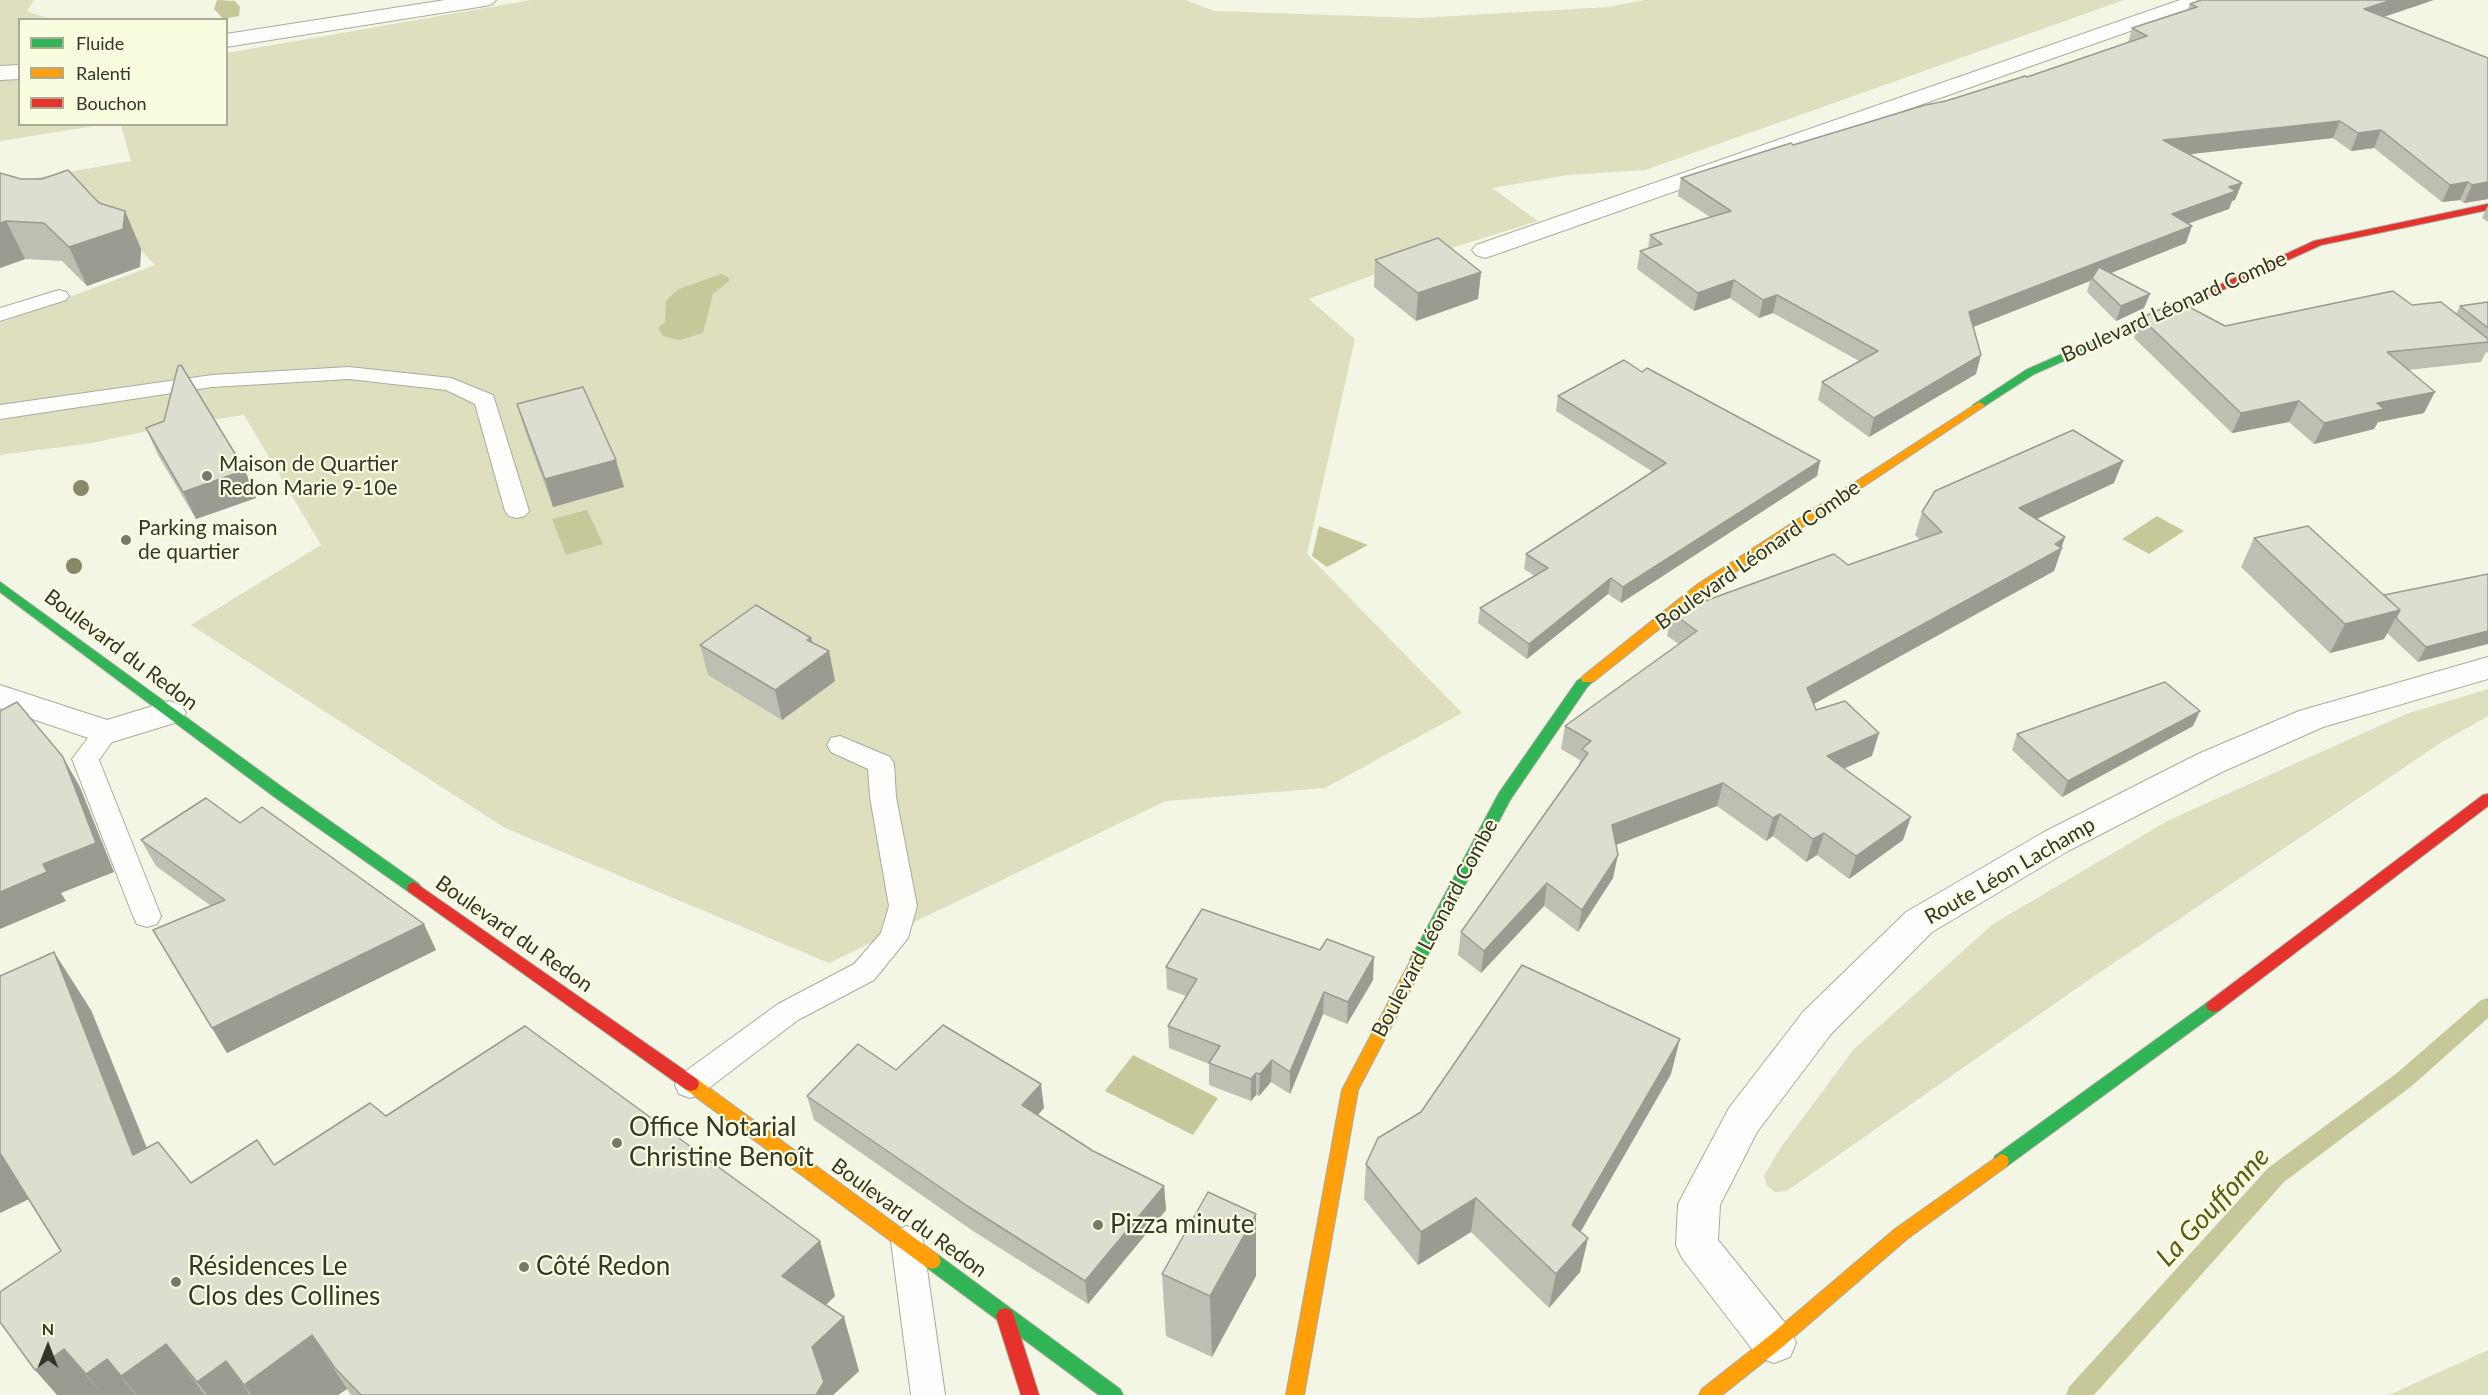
<!DOCTYPE html>
<html>
<head>
<meta charset="utf-8">
<style>
  body { margin:0 }
  #map { position:relative; width:2488px; height:1395px; overflow:hidden; background:#f4f6e5; font-family:Lato,sans-serif }
  canvas { display:block }
  .legend { position:absolute; left:18px; top:18px; width:210px; height:108px; box-sizing:border-box; background:#fafcdf; border:2px solid #abac97; margin:0; padding:8px 10px; list-style:none; font-size:18px; color:#35352a }
  .legend li { display:flex; align-items:center; gap:12px; height:30px }
  .legend b { width:30px; border:2px solid #abac97 }
  .north { position:absolute; left:18px; top:1317px; width:60px; height:60px; -webkit-text-stroke:4px #fafcdf; paint-order:stroke; rotate:0deg; font-size:16px; font-weight:700; line-height:24px; text-align:center; color:#35352a }
  .north::after { content:''; display:block; margin:auto; width:21px; height:27px; background:#35352a; clip-path:polygon(50% 0,100% 100%,50% 72%,0 100%) }
</style>
</head>
<body>
<div id="map">
<canvas width="2488" height="1395"></canvas>
<ul class="legend">
<li><b style="height:8px;background:#30b455"></b>Fluide</li>
<li><b style="height:8px;background:#ff9f0a"></b>Ralenti</li>
<li><b style="height:8px;background:#e5322d"></b>Bouchon</li>
</ul>
<div class="north">N</div>
</div>
<script>
const c = document.querySelector('canvas').getContext('2d');
c.lineJoin = 'round';
function fillPath(path, color) { c.fillStyle = color; c.fill(path, 'evenodd'); }
const shape = rows => new Path2D(rows.map(r => 'M' + r).join(''));
function stroke(path, color, width, dash) { c.strokeStyle = color; c.lineWidth = width; c.lineCap = dash ? 'butt' : 'round'; c.setLineDash(dash || []); c.stroke(path); }
function write(font, color, halo, rows, align = 'center') {
  c.font = font + ' Lato,sans-serif'; c.lineWidth = 4.5; c.setLineDash([]); c.textBaseline = 'middle'; c.strokeStyle = halo; c.fillStyle = color; for (const [text, x, y, turn = 0] of rows) {
    c.save(); c.translate(x, y); c.rotate((+turn || 0) * Math.PI / 180); c.textAlign = isNaN(turn) ? turn : align; if (halo) c.strokeText(text, 0, 0); c.fillText(text, 0, 0); c.restore();
  }
}
fillPath(shape([
  [0,0,34,0,27,11,49,19,20,20,20,124,101,125,0,141],
  [531,0,1186,0,1214,11,1418,18,1609,7,1644,0,2124,0,1645,170,1568,175,1492,188,1538,221,1416,259,1309,299,1355,339,1307,554,1462,713,1325,788,1166,801,829,963,505,828,191,625,321,545,244,415,176,425,92,443,0,455,0,323,155,265,86,193,0,184,131,161,121,125,226,124,227,53],
  [2488,689,2488,716,2442,742,2090,979,1787,1191,1775,1192,1767,1186,1764,1176,1779,1150,1854,1049,1993,924,2169,820,2406,714],
  [2488,1350,2488,1395,2389,1395]
]), '#dddfbe');
fillPath(shape([
  [217,0,235,1,240,7,239,16,223,19,214,9],
  [721,274,728,277,729,281,713,294,703,333,680,340,663,336,658,328,665,322,666,301,672,295,679,289],
  [587,510,603,544,566,555,552,519],
  [2157,516,2184,531,2149,554,2122,539],
  [1319,526,1368,545,1327,567,1312,556],
  [1133,1055,1218,1098,1193,1135,1105,1091]
]), '#c6c899');
fillPath(shape([
  [2488,998,2488,1018,2413,1085,2284,1182,2094,1395,2066,1395,2069,1387,2268,1168,2397,1073,2481,1000,2488,998]
]), '#c6c899');
const lane = shape([
  [59,290,66,292,69,296,66,300,0,321,0,308,59,290],
  [349,367,451,378,493,395,529,511,525,516,517,518,509,516,505,511,475,404,446,390,349,379,212,387,0,419,0,405,212,375,349,367],
  [106,723,115,726,119,732,99,760,161,916,157,924,147,927,137,924,133,916,72,759,97,726,106,723],
  [840,736,890,757,894,764,896,797,917,906,908,938,874,980,798,1020,701,1094,690,1098,679,1094,675,1085,679,1076,778,1004,854,964,881,933,889,906,870,797,868,769,831,752,827,745,831,738,840,736],
  [907,1226,919,1231,923,1241,945,1395,911,1395,891,1241,895,1231,907,1226]
]);
const street = shape([
  [445,0,496,0,492,4,485,6,226,47,226,34,445,0],
  [2180,0,2211,0,2207,4,1494,255,1485,258,1476,255,1472,250,1476,245,2180,0],
  [20,65,20,79,0,80,0,66,20,65],
  [2488,657,2488,679,2323,727,2222,772,2070,850,1932,932,1831,1034,1757,1132,1720,1205,1718,1240,1790,1329,1796,1343,1790,1357,1774,1363,1758,1357,1682,1258,1676,1245,1678,1204,1729,1108,1803,1012,1906,912,2044,832,2198,754,2299,711,2488,657],
  [0,685,107,720,169,701,181,705,186,713,181,721,106,744,0,708,0,685]
]);
const fast = shape([
  [2205,291,2210,294,2209,296,2034,374,1983,407,1979,408,1973,405,2026,370,2205,291],
  [0,582,286,790,419,884,421,888,419,892,409,892,276,798,0,592,0,582],
  [1588,674,1595,679,1587,687,1510,800,1423,964,1418,966,1413,964,1410,960,1499,793,1577,681,1588,674],
  [2214,1000,2220,1002,2222,1006,2220,1010,2007,1166,2001,1168,1995,1166,1993,1161,1995,1156,2208,1002,2214,1000],
  [932,1253,938,1255,1120,1389,1123,1395,1099,1395,926,1267,923,1261,926,1255,932,1253]
]);
const slow = shape([
  [1979,402,1985,405,1983,407,1708,590,1593,682,1583,682,1581,679,1583,676,1698,584,1979,402],
  [1418,954,1423,956,1426,960,1358,1090,1304,1395,1286,1395,1342,1090,1413,956,1418,954],
  [691,1077,697,1079,938,1255,941,1261,938,1267,932,1269,926,1267,685,1089,683,1084,685,1079,691,1077],
  [2001,1154,2007,1156,2009,1161,2007,1166,1907,1239,1780,1349,1722,1395,1699,1395,1702,1389,1768,1337,1895,1229,2001,1154]
]);
const jam = shape([
  [2488,204,2488,210,2321,245,2209,296,2205,297,2200,294,2314,241,2488,204],
  [2488,794,2488,806,2220,1010,2214,1012,2208,1010,2206,1006,2208,1002,2483,795,2488,794],
  [414,882,697,1079,699,1084,697,1089,691,1091,685,1089,409,892,407,888,409,884,414,882],
  [1005,1308,1011,1310,1014,1316,1039,1395,1021,1395,996,1316,999,1310,1005,1308]
]);
stroke(lane, '#aaab9f', 2);
stroke(street, '#aaab9f', 2);
stroke(fast, '#aaab9f', 2);
stroke(slow, '#aaab9f', 2);
stroke(jam, '#aaab9f', 2);
fillPath(lane, '#fdfefb');
fillPath(street, '#fdfefb');
fillPath(fast, '#30b455');
fillPath(slow, '#ff9f0a');
fillPath(jam, '#e5322d');
c.fillStyle = '#888967';
for (const [x, y] of [
  [81,488],
  [74,566]
]) { c.beginPath(); c.arc(x, y, 8, 0, 2 * Math.PI); c.fill(); }
fillPath(shape([
  [2190,4,2383,17,2488,58,2488,199,2464,203,2460,200,2442,202,2374,148,2351,151,2333,138,2189,154,2235,200,2232,201,2229,209,2188,223,2186,243,2110,273,2144,308,2116,321,2087,292,2090,281,1973,327,1981,355,1976,374,1869,437,1818,400,1822,382,1859,361,1773,313,1759,318,1730,298,1694,311,1637,269,1640,251,1648,249,1650,235,1710,217,1678,196,1681,178,2027,77,2128,43,2132,28,2188,9],
  [0,173,125,211,141,249,140,267,87,286,62,261,25,259,0,268],
  [2488,205,2488,222,2482,218],
  [1375,260,1481,272,1478,299,1416,321,1374,287],
  [2488,302,2488,353,2486,352,2481,362,2408,370,2424,413,2378,422,2374,429,2314,444,2289,422,2232,433,2134,338,2141,318,2225,326,2412,305,2456,314,2460,306],
  [1642,372,1820,461,1817,476,1621,603,1608,594,1527,659,1478,623,1480,608,1535,576,1524,569,1526,554,1653,472,1556,411,1558,396],
  [517,404,624,487,553,507,525,431],
  [146,428,256,498,196,519,158,455],
  [2114,483,2036,519,2065,537,2061,548,2062,548,2054,571,1814,704,1816,710,1872,756,1844,768,1903,840,1849,879,1817,855,1806,862,1773,836,1766,841,1717,806,1616,845,1613,878,1578,932,1544,906,1481,973,1458,955,1461,932,1579,766,1580,760,1561,749,1565,726,1679,644,1667,636,1672,613,1848,565,1920,540,1915,535,1922,512],
  [2254,538,2384,595,2488,574,2418,662,2387,633,2384,639,2330,653,2241,567],
  [812,643,829,651,835,681,782,720,708,675,700,645],
  [2193,726,2062,797,2012,750,2017,734],
  [240,823,436,950,227,1053,153,930,211,906,156,866,141,840],
  [1166,967,1373,980,1347,1024,1323,1014,1290,1094,1271,1082,1259,1096,1256,1095,1251,1101,1209,1085,1209,1064,1169,1048,1168,1026,1186,996,1167,989],
  [0,976,91,1010,147,1148,191,1183,274,1165,386,1116,820,1241,835,1296,826,1305,859,1371,833,1395,351,1395,347,1389,338,1395,57,1395,61,1251,29,1199,0,1213],
  [896,1070,1044,1108,1038,1115,1093,1151,1164,1186,1166,1210,1088,1304,973,1231,814,1120,807,1096],
  [1671,1074,1580,1232,1588,1238,1580,1272,1549,1308,1471,1232,1418,1265,1364,1199,1366,1164],
  [1256,1214,1256,1276,1212,1357,1166,1336,1162,1274]
]), '#bebfb3');
fillPath(shape([
  [2392,0,2434,0,2357,26,2364,9],
  [2340,121,2333,138,2157,158,2163,140],
  [2381,130,2374,148,2351,151,2358,133],
  [2468,182,2460,200,2442,202,2450,185],
  [2488,182,2488,199,2464,203,2472,185],
  [2242,183,2235,200,2232,201,2229,209,2165,232,2172,214,2229,187],
  [125,211,141,249,140,267,87,286,69,247],
  [6,221,25,259,0,268,0,223],
  [2192,226,2186,243,2094,280,2092,278,2090,281,1963,331,1969,312],
  [1481,272,1478,299,1416,321,1418,293],
  [1734,280,1730,298,1694,311,1698,293],
  [2150,294,2144,308,2116,321,2121,306],
  [1777,295,1773,313,1759,318,1763,300],
  [1981,355,1976,374,1869,437,1874,418],
  [2435,392,2424,413,2378,422,2374,429,2314,444,2324,423,2377,403],
  [2299,401,2289,422,2232,433,2241,413],
  [616,460,624,487,553,507,545,479],
  [1820,461,1817,476,1621,603,1623,587],
  [2123,461,2114,483,2011,531,2019,508],
  [245,470,256,498,196,519,183,492],
  [2065,537,2061,549,2062,548,2054,571,1801,711,1807,688],
  [1611,578,1608,594,1527,659,1529,644],
  [2400,610,2384,639,2330,653,2345,624],
  [2488,631,2488,644,2418,662,2426,647],
  [811,638,816,661,829,651,835,681,782,720,775,690,807,640],
  [2200,711,2193,726,2062,797,2068,781],
  [1879,733,1872,756,1821,779,1827,756],
  [63,757,80,787,114,872,61,893,66,901,0,929,0,892,43,864],
  [1723,783,1717,806,1608,848,1612,825],
  [1780,814,1773,836,1766,841,1773,818],
  [1911,817,1903,840,1849,879,1856,856],
  [1824,833,1817,855,1806,862,1813,839],
  [1618,855,1613,878,1578,932,1582,910],
  [1547,883,1544,906,1481,973,1484,951],
  [424,924,436,950,227,1053,212,1028],
  [54,952,91,1010,172,1211,133,1155],
  [1374,957,1373,980,1347,1024,1348,1002],
  [1324,992,1323,1014,1290,1094,1290,1072],
  [1680,1039,1671,1074,1565,1259,1572,1225],
  [1272,1060,1271,1082,1259,1096,1260,1074],
  [1256,1073,1256,1095,1251,1101,1251,1079],
  [1041,1084,1044,1108,1025,1129,1022,1105],
  [0,1150,35,1196,0,1213],
  [1164,1186,1166,1210,1088,1304,1085,1281],
  [1476,1198,1471,1232,1418,1265,1421,1232],
  [1256,1214,1256,1276,1212,1357,1210,1296],
  [1588,1238,1580,1272,1549,1308,1556,1274],
  [820,1241,835,1296,799,1330,782,1276],
  [844,1317,859,1371,833,1395,816,1395,812,1347],
  [312,1335,347,1389,338,1395,251,1395,244,1385],
  [166,1344,205,1395,137,1395,121,1376],
  [64,1349,103,1395,57,1395,35,1370],
  [107,1359,136,1395,103,1395,86,1374],
  [226,1361,250,1395,207,1395,197,1382]
]), '#9b9b92');
const building = shape([
  [2201,0,2392,0,2364,9,2488,58,2488,182,2472,185,2468,182,2450,185,2381,130,2358,133,2340,121,2163,140,2242,183,2229,187,2236,191,2172,214,2192,226,1969,312,1981,355,1874,418,1822,382,1878,351,1777,295,1763,300,1734,280,1698,293,1640,251,1662,244,1650,235,1731,211,1681,178,1791,143,1793,145,1925,105,1946,101,2025,76,2027,77,2147,36,2132,28,2197,7,2190,4,2201,0],
  [68,170,99,203,125,211,123,229,69,247,44,223,6,221,0,223,0,173,21,179,42,179,68,170],
  [1438,238,1481,272,1418,293,1375,260,1438,238],
  [2099,267,2150,294,2121,306,2092,278,2099,267],
  [2393,291,2412,305,2441,302,2488,339,2488,342,2387,352,2435,392,2377,403,2384,409,2324,423,2299,401,2241,413,2141,318,2178,301,2225,326,2393,291],
  [2488,302,2488,328,2460,306,2488,302],
  [1624,360,1642,372,1647,368,1820,461,1623,587,1611,578,1529,644,1480,608,1548,568,1526,554,1666,463,1558,396,1624,360],
  [181,365,245,470,183,492,146,428,164,421,178,366,181,365],
  [583,387,616,460,545,479,517,404,583,387],
  [2073,430,2123,461,2019,508,2065,537,2055,544,2062,548,1807,688,1816,710,1845,701,1879,733,1827,756,1911,817,1856,856,1824,833,1813,839,1780,814,1773,818,1723,783,1612,825,1618,855,1582,910,1547,883,1484,951,1461,932,1588,753,1582,749,1591,741,1565,726,1697,631,1672,613,1834,554,1848,565,1942,532,1922,512,1935,491,2073,430],
  [2308,526,2400,610,2345,624,2254,538,2308,526],
  [2488,574,2488,631,2426,647,2396,618,2400,610,2384,595,2488,574],
  [756,605,811,638,807,640,829,651,775,690,700,645,756,605],
  [2165,682,2200,711,2068,781,2017,734,2165,682],
  [17,702,63,757,96,843,43,864,47,872,0,892,0,711,17,702],
  [206,798,240,823,262,807,424,924,212,1028,153,930,225,900,141,840,206,798],
  [1202,909,1320,950,1327,939,1374,957,1348,1002,1324,992,1290,1072,1272,1060,1260,1074,1256,1073,1251,1079,1209,1063,1220,1046,1168,1026,1197,979,1166,967,1202,909],
  [54,952,133,1155,158,1142,191,1183,257,1140,274,1165,370,1103,386,1116,525,1026,820,1241,782,1276,844,1317,812,1347,824,1382,816,1395,361,1395,335,1368,312,1335,244,1385,226,1361,197,1382,166,1344,121,1376,107,1359,86,1374,64,1349,35,1370,0,1322,0,1292,61,1251,0,1153,0,976,54,952],
  [1522,965,1680,1039,1572,1225,1588,1238,1556,1274,1476,1198,1421,1232,1366,1164,1378,1138,1421,1112,1522,965],
  [943,1025,1041,1084,1022,1105,1093,1151,1164,1186,1085,1281,969,1207,807,1096,858,1044,896,1070,943,1025],
  [1208,1192,1256,1214,1210,1296,1162,1274,1208,1192]
]);
fillPath(building, '#ddded0');
stroke(building, '#9b9b92', 1.5);
for (const [x, y, r, color] of [
  [207,476,6,"#78796b"],
  [126,540,6,"#78796b"],
  [617,1143,6,"#78796b"],
  [1098,1225,6,"#78796b"],
  [524,1267,6,"#78796b"],
  [176,1282,6,"#78796b"]
]) { const dot = new Path2D(); dot.arc(x, y, r, 0, 2 * Math.PI); c.fillStyle = color; c.fill(dot); stroke(dot, '#fafcdf', 2); }
write('21px', '#35352a', '#fafcdf', [
  ["Boulevard Léonard Combe",2174,307,-24],
  ["Boulevard Léonard Combe",1758,555,-35],
  ["Boulevard du Redon",121,650,37],
  ["Route Léon Lachamp",2010,871,-30],
  ["Boulevard Léonard Combe",1435,928,-62],
  ["Boulevard du Redon",514,934,35],
  ["Boulevard du Redon",909,1218,36]
]);
write('21px', '#35352a', '#fafcdf', [
  ["Maison de Quartier",219,464],
  ["Redon Marie 9-10e",219,488],
  ["Parking maison",138,528],
  ["de quartier",138,552]
], 'left');
write('26px', '#35352a', '#fafcdf', [
  ["Office Notarial",629,1128],
  ["Christine Benoît",629,1158],
  ["Pizza minute",1110,1225],
  ["Résidences Le",188,1267],
  ["Clos des Collines",188,1297],
  ["Côté Redon",536,1267]
], 'left');
write('italic 27px', '#5b5b17', '#fafcdf', [
  ["La Gouffonne",2213,1207,-47]
]);
</script>
</body>
</html>
